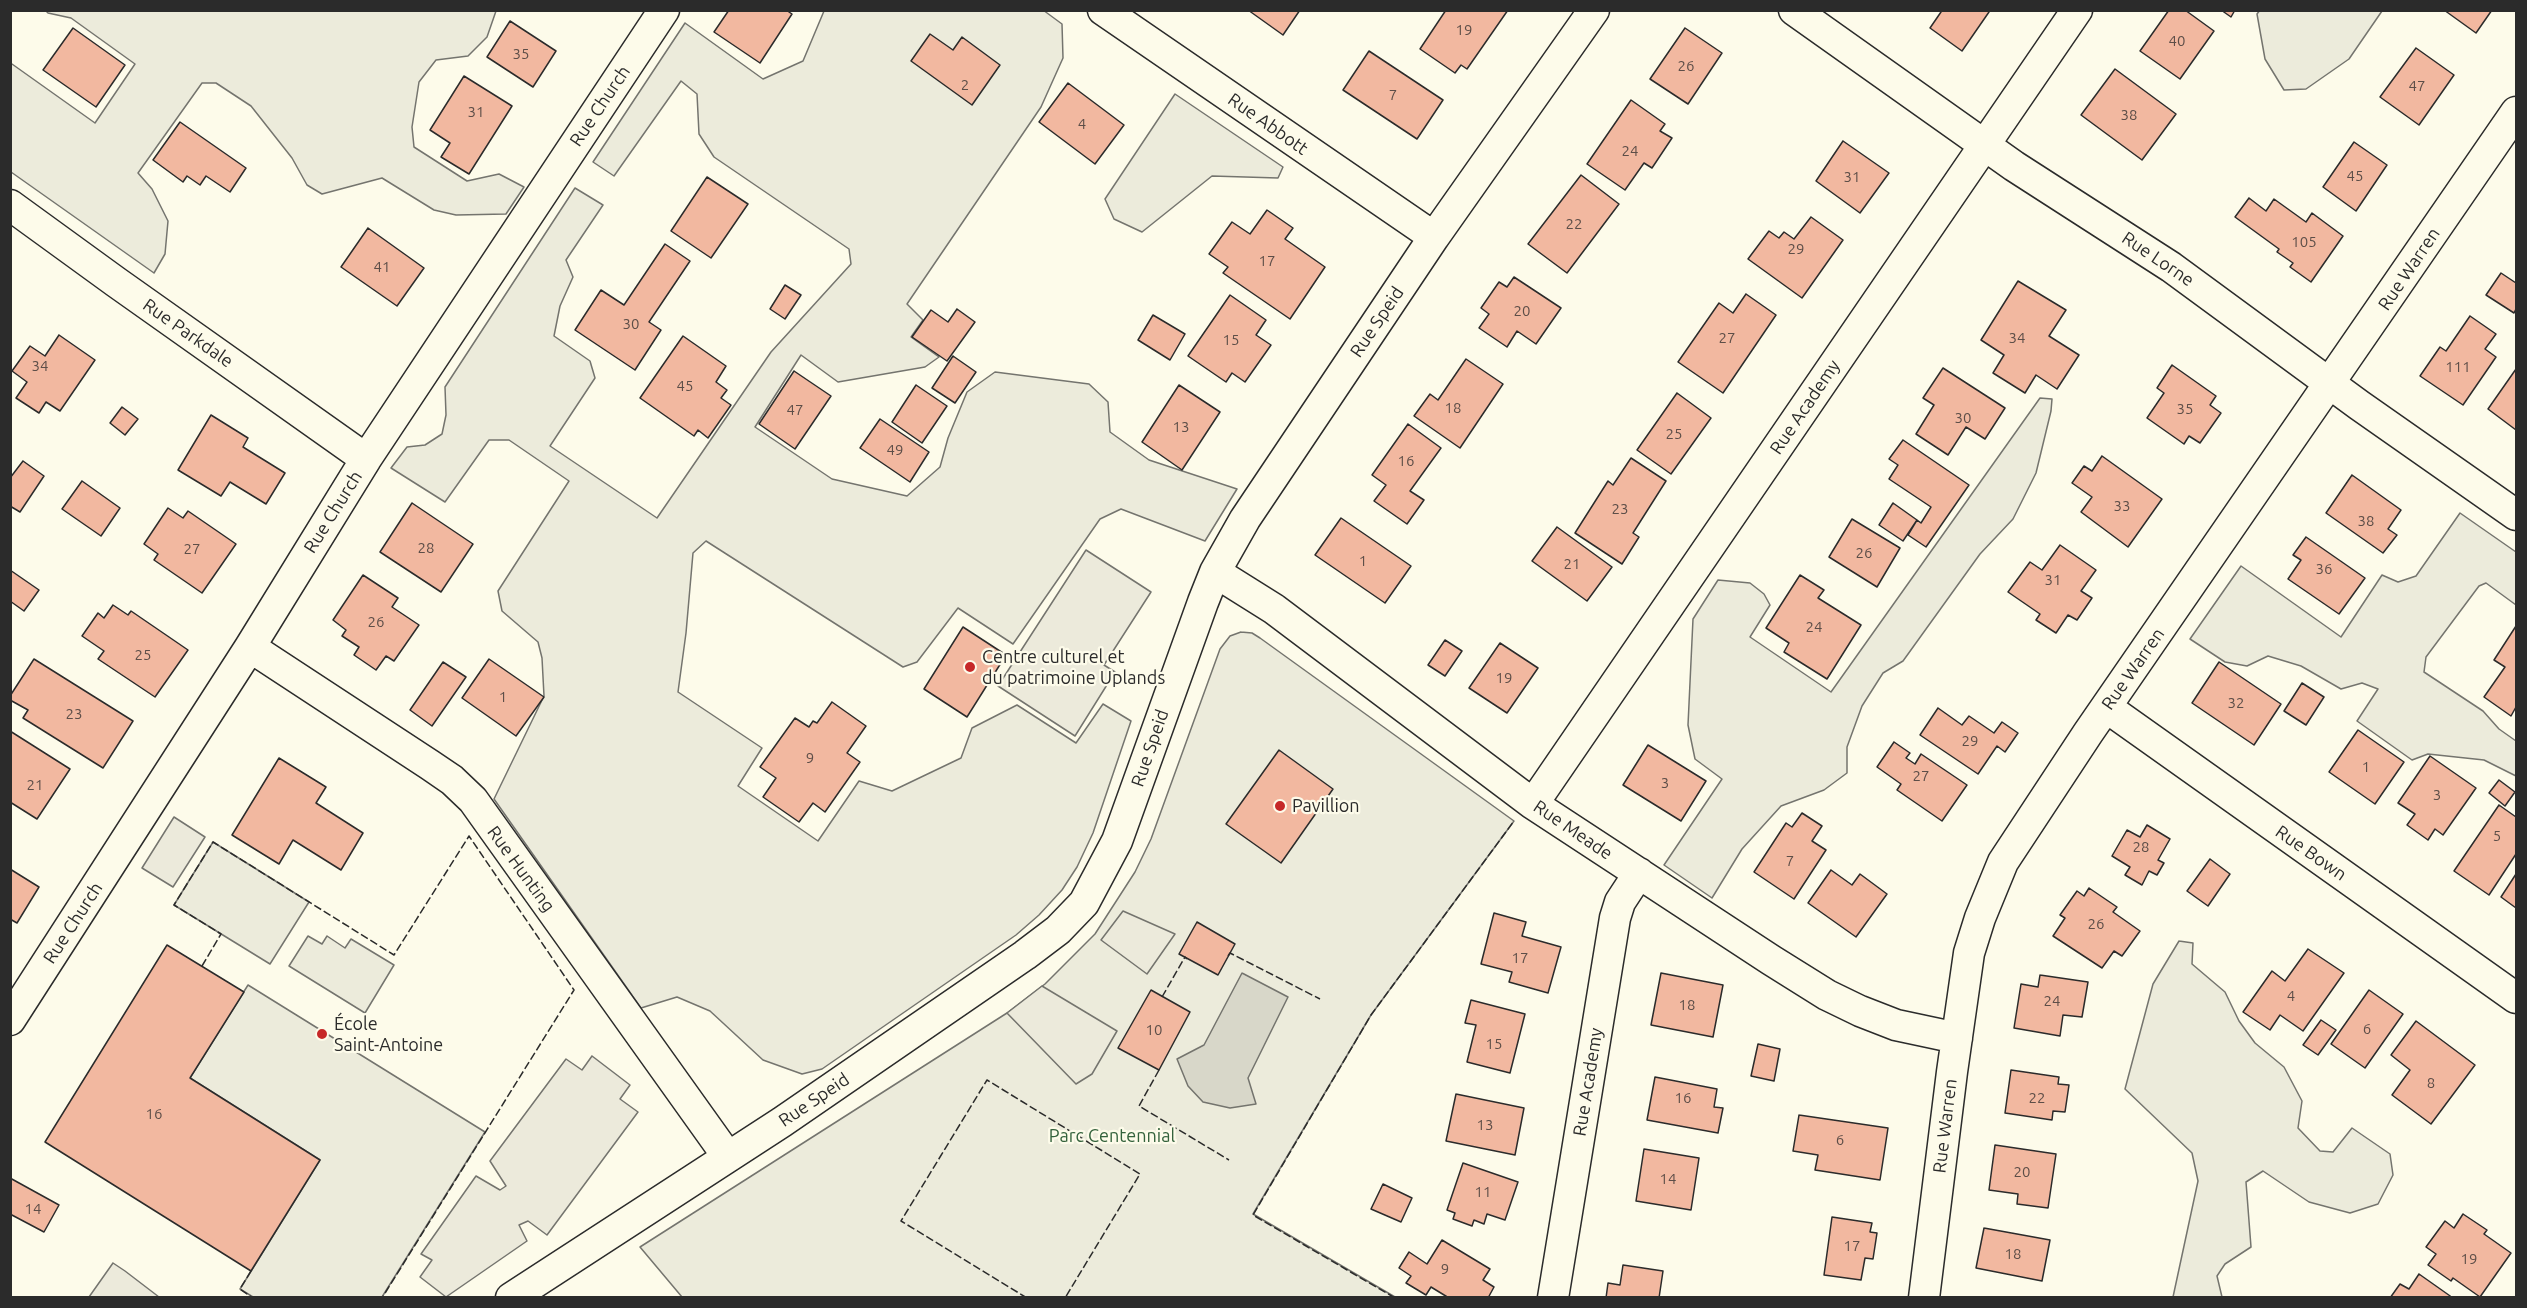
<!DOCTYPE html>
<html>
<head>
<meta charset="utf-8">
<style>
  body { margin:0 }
  #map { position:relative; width:2527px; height:1308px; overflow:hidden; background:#fdfbea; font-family:Ubuntu,sans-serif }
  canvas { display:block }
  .frame { position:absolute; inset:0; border:12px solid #2b2b2b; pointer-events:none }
</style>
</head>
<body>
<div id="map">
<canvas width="2527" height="1308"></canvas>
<div class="frame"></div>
</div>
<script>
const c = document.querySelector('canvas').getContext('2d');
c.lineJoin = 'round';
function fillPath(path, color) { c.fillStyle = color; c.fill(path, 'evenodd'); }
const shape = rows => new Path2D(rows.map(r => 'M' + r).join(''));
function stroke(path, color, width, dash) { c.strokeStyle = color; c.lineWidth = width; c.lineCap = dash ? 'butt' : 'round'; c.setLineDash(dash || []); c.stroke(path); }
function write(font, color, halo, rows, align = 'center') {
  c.font = font + ' Ubuntu,sans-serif'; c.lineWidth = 4.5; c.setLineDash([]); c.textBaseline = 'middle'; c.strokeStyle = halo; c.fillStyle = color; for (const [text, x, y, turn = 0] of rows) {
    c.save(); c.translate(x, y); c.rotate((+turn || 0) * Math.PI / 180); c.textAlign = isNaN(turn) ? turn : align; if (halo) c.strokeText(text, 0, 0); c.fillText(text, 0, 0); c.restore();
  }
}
const green = shape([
  [1043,10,1062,24,1063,58,1041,107,907,304,923,320,911,337,939,357,925,367,838,382,801,355,755,427,832,479,907,496,940,467,948,438,967,392,995,372,1089,384,1108,402,1110,432,1149,460,1237,489,1205,541,1121,509,1100,519,1013,644,958,608,917,662,903,667,706,541,693,553,686,633,678,692,762,748,738,786,818,841,859,781,892,791,961,758,972,728,1017,705,1076,743,1103,704,1131,721,1093,833,1077,867,1062,890,1039,915,1016,935,822,1069,802,1074,763,1060,710,1011,677,997,641,1008,494,799,544,696,542,658,538,642,502,611,498,591,569,481,509,440,489,440,445,502,391,468,407,447,425,445,442,434,446,415,445,387,575,188,603,205,566,260,573,277,560,306,554,336,590,361,595,378,550,446,657,518,771,352,851,264,849,249,714,157,699,134,697,94,681,81,614,176,593,162,685,23,763,79,803,61,824,11,1043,10],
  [2260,10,2382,10,2382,11,2349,59,2306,89,2284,90,2265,59,2257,14,2260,10],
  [46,11,496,11,487,37,468,56,436,60,419,82,412,127,414,147,467,181,499,174,524,187,506,214,456,215,434,210,382,178,322,194,307,185,292,158,251,106,216,83,202,83,138,173,152,189,168,221,165,254,154,273,11,172,10,66,12,64,95,123,135,64,71,18,48,13,46,11],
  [1175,94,1283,167,1278,178,1212,176,1142,232,1114,219,1105,199,1175,94],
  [2040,398,2052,399,2051,411,2036,473,2013,519,1980,554,1903,661,1883,673,1862,706,1847,747,1847,773,1824,790,1781,806,1742,849,1712,898,1664,865,1722,779,1695,759,1688,725,1693,619,1718,580,1750,583,1764,594,1770,605,1750,637,1831,692,2040,398],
  [2460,513,2516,552,2516,605,2486,583,2479,586,2426,657,2424,672,2483,711,2499,729,2516,741,2516,776,2484,760,2428,754,2412,760,2357,721,2378,689,2362,683,2341,689,2301,666,2268,656,2247,666,2225,662,2190,639,2241,566,2341,637,2382,575,2398,582,2416,576,2460,513],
  [1241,632,1252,633,1260,638,1514,821,1371,1015,1253,1214,1395,1297,682,1297,640,1247,1007,1013,1045,984,1095,934,1135,872,1151,839,1220,649,1230,636,1241,632],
  [213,842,309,902,270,964,174,905,213,842],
  [308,936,322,944,327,936,345,948,351,939,394,965,365,1013,289,966,308,936],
  [2179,941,2193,943,2192,964,2225,992,2239,1021,2255,1043,2284,1067,2302,1101,2298,1128,2320,1151,2333,1152,2352,1128,2390,1154,2393,1175,2378,1204,2350,1213,2309,1202,2263,1171,2246,1182,2251,1247,2225,1264,2217,1276,2222,1297,2173,1297,2198,1181,2192,1153,2125,1089,2153,984,2179,941],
  [248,985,485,1132,382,1297,253,1297,240,1289,320,1160,190,1078,248,985]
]);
fillPath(green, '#ecebdb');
stroke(green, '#74746e', 1.5);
const parking = shape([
  [1086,550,1151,592,1104,665,1115,672,1075,736,998,686,1086,550],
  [174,817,205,837,173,887,142,868,174,817],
  [1123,911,1175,934,1147,974,1101,940,1123,911],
  [1042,986,1117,1031,1092,1074,1076,1084,1007,1013,1042,986],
  [592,1056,630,1085,620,1099,638,1112,547,1235,528,1221,519,1225,527,1241,446,1297,420,1277,432,1260,421,1254,476,1176,500,1190,506,1186,490,1161,566,1059,582,1070,592,1056],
  [113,1263,125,1271,159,1297,89,1297,113,1263]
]);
fillPath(parking, '#eceadb');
stroke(parking, '#74746e', 1.5);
const water = shape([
  [1242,973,1288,997,1248,1078,1256,1104,1230,1108,1203,1102,1188,1086,1177,1059,1204,1045,1242,973]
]);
fillPath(water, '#d8d7c9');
stroke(water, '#74746e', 1.5);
const building = shape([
  [729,10,786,10,792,14,760,63,714,32,729,10],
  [1248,10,1300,10,1283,35,1248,10],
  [1446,10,1508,10,1467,69,1461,65,1455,73,1420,49,1446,10],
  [1940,10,1987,10,1989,12,1962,51,1930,28,1941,12,1940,10],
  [2169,10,2185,10,2214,31,2180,79,2140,51,2169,10],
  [2221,10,2235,10,2231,17,2221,10],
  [2444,10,2492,10,2476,33,2444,10],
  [510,21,556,51,533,87,487,57,510,21],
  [73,28,125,65,96,107,43,70,73,28],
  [1685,28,1722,53,1688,104,1650,79,1685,28],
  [930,34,953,50,962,37,1000,65,972,105,911,61,930,34],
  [2416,48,2454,75,2419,125,2380,97,2416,48],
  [1369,51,1443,100,1417,139,1343,90,1369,51],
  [2115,69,2176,114,2142,160,2081,115,2115,69],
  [464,76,512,106,469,174,441,157,450,143,430,130,464,76],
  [1068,83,1124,125,1095,164,1039,122,1068,83],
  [1631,100,1665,124,1660,131,1672,138,1652,168,1644,163,1625,190,1587,164,1631,100],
  [180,122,246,168,230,192,206,176,200,185,187,176,183,182,153,160,180,122],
  [1843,141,1889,173,1860,213,1816,181,1843,141],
  [2354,142,2387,165,2356,211,2323,187,2354,142],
  [1581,175,1619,204,1567,273,1528,244,1581,175],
  [707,177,748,204,711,258,671,231,707,177],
  [2249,198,2266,211,2274,199,2306,222,2312,213,2343,236,2311,282,2290,267,2293,263,2277,252,2279,249,2235,217,2249,198],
  [1267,210,1293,228,1285,239,1325,267,1290,319,1223,273,1228,267,1209,254,1232,222,1250,234,1267,210],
  [1811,217,1843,240,1802,298,1748,259,1769,231,1779,238,1784,232,1794,239,1811,217],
  [368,228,424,268,397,306,341,267,368,228],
  [665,244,690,261,649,322,661,330,635,370,575,330,601,290,624,305,665,244],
  [2501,273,2516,283,2516,309,2514,313,2486,295,2501,273],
  [1514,277,1561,308,1536,344,1517,331,1507,347,1479,328,1489,314,1481,308,1499,282,1507,287,1514,277],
  [2018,281,2066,310,2049,336,2079,355,2057,389,2036,375,2025,393,1993,373,2004,355,1981,340,2018,281],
  [785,285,801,295,785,319,770,309,785,285],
  [1746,294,1776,315,1723,393,1678,362,1719,303,1733,313,1746,294],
  [1230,295,1266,320,1256,335,1271,345,1245,382,1232,373,1226,382,1188,356,1230,295],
  [957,309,975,322,947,361,912,337,931,310,948,322,957,309],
  [1153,315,1185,334,1170,360,1138,340,1153,315],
  [2470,316,2496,334,2485,349,2496,357,2463,405,2420,376,2440,347,2446,351,2470,316],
  [59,335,95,360,60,411,46,402,39,413,16,398,27,382,12,371,30,346,45,356,59,335],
  [683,336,726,366,716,382,727,390,721,398,731,405,708,438,698,430,694,436,640,398,683,336],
  [953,356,976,372,955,403,932,388,953,356],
  [1466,359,1503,384,1460,448,1414,416,1430,394,1438,400,1466,359],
  [2172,365,2216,396,2210,405,2221,413,2200,443,2189,436,2184,444,2147,418,2164,393,2157,388,2172,365],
  [1943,368,2005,408,1985,439,1966,427,1948,455,1916,434,1934,405,1923,398,1943,368],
  [2516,369,2516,430,2488,409,2516,369],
  [794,371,831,396,795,449,759,424,794,371],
  [916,385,947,406,922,443,892,422,916,385],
  [1179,385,1220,412,1182,470,1142,442,1179,385],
  [1677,393,1711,418,1671,474,1637,450,1677,393],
  [122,407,138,419,125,435,110,423,122,407],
  [211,415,248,438,243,447,285,473,266,504,230,482,221,496,178,470,211,415],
  [880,419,929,452,910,482,860,448,880,419],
  [1408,424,1441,448,1410,491,1424,500,1407,524,1374,501,1386,485,1372,475,1408,424],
  [1903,440,1969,485,1926,547,1908,535,1917,520,1921,523,1931,507,1889,479,1898,465,1889,459,1903,440],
  [2102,456,2162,499,2128,547,2081,512,2092,497,2072,483,2084,466,2092,471,2102,456],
  [1631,458,1666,481,1633,533,1639,537,1622,564,1575,533,1608,481,1613,485,1631,458],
  [23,461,44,476,20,512,10,506,10,478,23,461],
  [2352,475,2401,510,2388,529,2397,535,2383,553,2326,513,2352,475],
  [82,481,120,508,101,536,62,509,82,481],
  [412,503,473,544,441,592,380,552,412,503],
  [1893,503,1917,520,1903,541,1879,525,1893,503],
  [168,508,183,518,188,511,236,544,202,593,154,560,158,554,144,544,168,508],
  [1341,518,1411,566,1385,603,1315,555,1341,518],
  [1852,519,1900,548,1877,587,1829,557,1852,519],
  [1557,527,1612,567,1587,601,1532,561,1557,527],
  [2306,537,2365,578,2339,614,2288,579,2301,560,2293,555,2306,537],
  [2060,545,2096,570,2081,591,2092,598,2077,620,2068,615,2056,633,2036,620,2040,614,2008,592,2030,562,2042,570,2060,545],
  [10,570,39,590,24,611,10,601,10,570],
  [363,575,398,598,392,607,419,625,394,661,386,656,376,670,354,655,359,647,342,636,346,630,333,620,363,575],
  [1800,575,1824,590,1818,598,1861,625,1827,679,1784,652,1789,643,1766,628,1800,575],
  [113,605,128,615,131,611,188,650,155,697,98,659,104,651,82,636,98,613,104,618,113,605],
  [2516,626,2516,707,2511,716,2484,697,2505,667,2494,660,2516,626],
  [963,627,1006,655,967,717,924,689,963,627],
  [1445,640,1462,651,1445,676,1428,665,1445,640],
  [1500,643,1538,668,1507,713,1469,688,1500,643],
  [34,659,133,721,103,768,23,718,28,710,10,700,10,696,34,659],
  [489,659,544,697,516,736,462,698,489,659],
  [443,662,466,677,432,726,410,710,443,662],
  [2219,662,2281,704,2254,745,2192,703,2219,662],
  [2302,683,2324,697,2306,725,2284,711,2302,683],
  [832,702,866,726,847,753,860,762,825,812,813,803,799,822,763,797,776,778,760,767,795,718,809,727,813,721,817,723,832,702],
  [1938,708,1962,725,1969,716,1994,733,2002,722,2018,733,2005,752,1997,746,1978,774,1920,735,1938,708],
  [2358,730,2404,762,2375,804,2329,772,2358,730],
  [10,731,70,769,37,819,10,802,10,731],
  [1894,742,1910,753,1906,758,1915,764,1921,754,1967,785,1942,821,1897,790,1901,784,1877,767,1894,742],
  [1648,745,1706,781,1681,821,1623,785,1648,745],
  [1279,750,1333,789,1281,863,1226,824,1279,750],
  [2430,756,2476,788,2443,835,2435,829,2428,840,2407,825,2415,814,2398,803,2430,756],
  [279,758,326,787,316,803,363,833,341,870,293,840,279,864,232,835,279,758],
  [2499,780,2515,792,2505,806,2489,793,2499,780],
  [2499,805,2516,817,2516,854,2489,895,2454,871,2499,805],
  [1802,813,1822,826,1812,841,1826,850,1794,899,1754,872,1786,823,1792,827,1802,813],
  [2147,825,2170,839,2158,860,2164,863,2157,875,2149,871,2142,885,2125,875,2130,867,2112,856,2127,830,2140,837,2147,825],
  [2210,859,2230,874,2208,906,2187,891,2210,859],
  [10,869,39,887,17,923,10,919,10,869],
  [1831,870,1852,885,1860,874,1887,894,1856,937,1808,903,1831,870],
  [2516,874,2516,908,2501,897,2516,874],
  [2089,888,2117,907,2113,912,2140,931,2122,956,2114,951,2102,968,2053,936,2065,918,2060,915,2077,891,2084,896,2089,888],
  [1494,913,1526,922,1522,936,1561,947,1548,993,1509,982,1512,972,1481,964,1494,913],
  [1197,922,1235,944,1218,975,1179,954,1197,922],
  [167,945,244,992,190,1078,320,1160,251,1271,45,1142,167,945],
  [2308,949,2344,973,2303,1031,2280,1015,2270,1030,2243,1012,2272,971,2285,981,2308,949],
  [1661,973,1723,985,1713,1037,1651,1025,1661,973],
  [2040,975,2088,982,2082,1017,2063,1015,2060,1036,2014,1028,2021,984,2038,987,2040,975],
  [1151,990,1190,1012,1159,1070,1118,1048,1151,990],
  [2369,990,2403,1014,2365,1068,2331,1044,2369,990],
  [1471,1000,1525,1014,1510,1073,1467,1062,1476,1025,1465,1023,1471,1000],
  [2321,1020,2336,1030,2318,1055,2303,1045,2321,1020],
  [2416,1021,2475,1065,2431,1124,2392,1095,2410,1070,2391,1055,2416,1021],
  [1758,1044,1780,1049,1774,1081,1751,1076,1758,1044],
  [2011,1070,2059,1077,2058,1084,2069,1085,2065,1112,2053,1111,2052,1120,2005,1113,2011,1070],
  [1655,1077,1717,1089,1714,1107,1723,1108,1718,1133,1647,1120,1655,1077],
  [1456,1094,1524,1108,1515,1155,1446,1141,1456,1094],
  [1799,1115,1888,1128,1880,1180,1815,1170,1818,1155,1793,1151,1799,1115],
  [1995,1145,2056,1154,2048,1208,2017,1204,2018,1194,1989,1190,1995,1145],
  [1644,1149,1699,1158,1691,1210,1636,1201,1644,1149],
  [1463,1163,1518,1182,1505,1220,1487,1214,1484,1224,1474,1220,1472,1226,1453,1219,1455,1213,1447,1210,1463,1163],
  [10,1178,59,1205,44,1232,10,1214,10,1178],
  [1383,1184,1412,1198,1401,1222,1371,1209,1383,1184],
  [2463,1214,2487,1230,2484,1234,2511,1253,2480,1297,2453,1278,2451,1281,2428,1265,2436,1254,2426,1247,2445,1221,2454,1228,2463,1214],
  [1832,1217,1872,1223,1870,1232,1877,1233,1873,1259,1865,1258,1861,1280,1824,1275,1832,1217],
  [1984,1228,2050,1240,2042,1281,1976,1268,1984,1228],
  [1442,1240,1490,1269,1483,1280,1494,1287,1488,1298,1449,1298,1431,1287,1426,1295,1406,1283,1411,1276,1399,1268,1409,1252,1427,1264,1442,1240],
  [1623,1265,1663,1271,1659,1298,1606,1298,1608,1283,1620,1285,1623,1265],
  [2419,1274,2453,1298,2390,1298,2400,1284,2409,1289,2419,1274]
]);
fillPath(building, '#f2b8a0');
stroke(building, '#2b2b2b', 1.5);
const minor = shape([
  [1103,10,1434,237],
  [1794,10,2014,166,2171,267,2359,405,2516,515],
  [10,205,116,282,366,459],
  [1215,572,1274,609,1533,804,1771,960,1827,995,1860,1011,1896,1025,1957,1038],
  [250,647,430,765,452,780,473,800,728,1157],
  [2106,707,2516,998],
  [1533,804,2077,10],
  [10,1020,250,647,366,459,664,10],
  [511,1298,782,1122,1025,955,1058,930,1084,903,1117,841,1203,602,1215,572,1245,519,1434,237,1594,10],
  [1553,1298,1615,918,1620,902,1639,873],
  [1924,1298,1952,1072,1969,953,1980,918,2003,862,2088,733,2516,112]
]);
stroke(minor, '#2b2b2b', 33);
stroke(minor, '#fdfbea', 30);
stroke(shape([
  [1228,956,1230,953,1320,999],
  [202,966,221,934,174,905,213,842,394,955,469,836,574,990,382,1298],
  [1162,997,1185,957,1187,959],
  [1159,1070,1139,1106,1229,1160],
  [251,1271,240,1289,253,1298],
  [1027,1298,901,1221,987,1080,1140,1174,1065,1298],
  [1395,1298,1253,1215,1371,1015,1514,821]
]), '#2b2b2b', 1.5, [8, 3]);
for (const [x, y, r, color] of [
  [970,667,6,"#c62828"],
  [1280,806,6,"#c62828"],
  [322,1034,6,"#c62828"]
]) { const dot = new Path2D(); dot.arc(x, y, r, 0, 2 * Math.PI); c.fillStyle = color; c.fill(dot); stroke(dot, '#fdfbea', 2); }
write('15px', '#5d4e48', null, [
  ["19",1464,30],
  ["40",2177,41],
  ["35",521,54],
  ["26",1686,66],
  ["2",965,85],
  ["47",2417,86],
  ["7",1393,95],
  ["31",476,112],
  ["38",2129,115],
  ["4",1082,124],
  ["24",1630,151],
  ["45",2355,176],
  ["31",1852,177],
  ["22",1574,224],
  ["105",2304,242],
  ["29",1796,249],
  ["17",1267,261],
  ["41",382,267],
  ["20",1522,311],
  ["30",631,324],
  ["27",1727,338],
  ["34",2017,338],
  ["15",1231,340],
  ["34",40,366],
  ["111",2458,367],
  ["45",685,386],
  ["18",1453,408],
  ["35",2185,409],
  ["47",795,410],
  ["30",1963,418],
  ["13",1181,427],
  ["25",1674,434],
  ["49",895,450],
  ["16",1406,461],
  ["33",2122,506],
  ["23",1620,509],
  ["38",2366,521],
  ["28",426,548],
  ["27",192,549],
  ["26",1864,553],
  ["1",1363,561],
  ["21",1572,564],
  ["36",2324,569],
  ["31",2053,580],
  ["26",376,622],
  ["24",1814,627],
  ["25",143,655],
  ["19",1504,678],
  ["1",503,697],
  ["32",2236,703],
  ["23",74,714],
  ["29",1970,741],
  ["9",810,758],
  ["1",2366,767],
  ["27",1921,776],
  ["3",1665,783],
  ["21",35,785],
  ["3",2437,795],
  ["5",2497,836],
  ["28",2141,847],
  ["7",1790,861],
  ["26",2096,924],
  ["17",1520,958],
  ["4",2291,996],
  ["24",2052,1001],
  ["18",1687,1005],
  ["6",2367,1029],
  ["10",1154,1030],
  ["15",1494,1044],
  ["8",2431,1083],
  ["16",1683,1098],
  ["22",2037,1098],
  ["16",154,1114],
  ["13",1485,1125],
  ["6",1840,1140],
  ["20",2022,1172],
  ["14",1668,1179],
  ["11",1483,1192],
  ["14",33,1209],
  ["17",1852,1246],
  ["18",2013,1254],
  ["19",2469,1259],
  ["9",1445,1269]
]);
write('18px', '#2b2b2b', '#fdfbea', [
  ["Rue Church",600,106,-56],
  ["Rue Abbott",1268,124,35],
  ["Rue Lorne",2158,259,34],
  ["Rue Warren",2409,269,-56],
  ["Rue Speid",1377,322,-56],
  ["Rue Parkdale",188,333,35],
  ["Rue Academy",1805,407,-56],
  ["Rue Church",333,512,-58],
  ["Rue Warren",2133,669,-55],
  ["Rue Speid",1150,748,-71],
  ["Rue Meade",1573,830,34],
  ["Rue Bown",2311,853,35],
  ["Rue Hunting",521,869,54],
  ["Rue Church",73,923,-57],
  ["Rue Academy",1588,1082,-81],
  ["Rue Speid",814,1100,-34],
  ["Rue Warren",1945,1126,-83]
]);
write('18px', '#2b2b2b', '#fdfbea', [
  ["Centre culturel et",982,657],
  ["du patrimoine Uplands",982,678],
  ["Pavillion",1292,806],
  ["École",334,1024],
  ["Saint-Antoine",334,1045]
], 'left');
write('18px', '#34623c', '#fdfbea', [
  ["Parc Centennial",1112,1136]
]);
</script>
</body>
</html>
